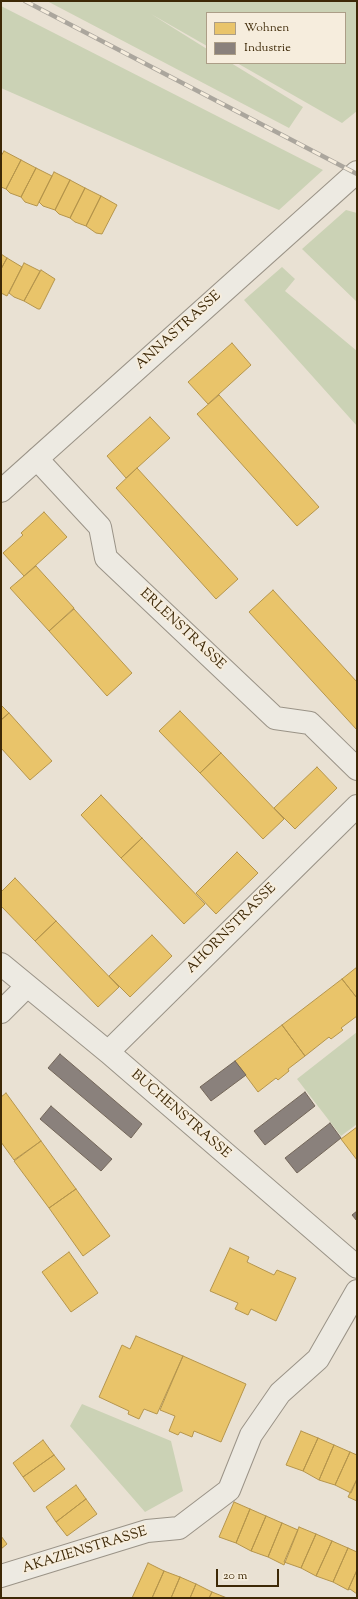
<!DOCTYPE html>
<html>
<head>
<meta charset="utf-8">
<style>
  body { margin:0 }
  #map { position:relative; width:358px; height:1599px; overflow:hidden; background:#e9e1d3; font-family:"Sorts Mill Goudy",serif }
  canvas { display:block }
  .frame { position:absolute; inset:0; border:2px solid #3d2806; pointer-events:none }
  .legend { position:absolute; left:206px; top:12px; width:140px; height:52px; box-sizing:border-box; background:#f6eddd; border:1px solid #ac9e87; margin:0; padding:5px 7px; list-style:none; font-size:12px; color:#3d2806 }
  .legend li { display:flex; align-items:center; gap:8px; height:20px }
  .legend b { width:20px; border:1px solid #ac9e87 }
  .scale { position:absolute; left:216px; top:1569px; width:63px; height:18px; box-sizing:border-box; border:2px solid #3d2806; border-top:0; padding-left:5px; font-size:12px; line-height:14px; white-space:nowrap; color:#3d2806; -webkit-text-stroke:3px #f6eddd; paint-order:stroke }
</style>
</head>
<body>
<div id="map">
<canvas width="358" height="1599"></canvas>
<div class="frame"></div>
<ul class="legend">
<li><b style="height:11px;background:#e9c46a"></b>Wohnen</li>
<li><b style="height:11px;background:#8a817c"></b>Industrie</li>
</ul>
<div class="scale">20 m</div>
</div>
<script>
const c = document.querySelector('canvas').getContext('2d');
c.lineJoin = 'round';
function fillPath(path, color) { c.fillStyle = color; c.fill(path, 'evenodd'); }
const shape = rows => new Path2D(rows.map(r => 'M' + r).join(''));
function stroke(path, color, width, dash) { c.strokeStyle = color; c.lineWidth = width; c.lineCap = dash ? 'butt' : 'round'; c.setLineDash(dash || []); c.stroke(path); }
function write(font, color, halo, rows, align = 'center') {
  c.font = font + ' "Sorts Mill Goudy",serif'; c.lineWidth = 4; c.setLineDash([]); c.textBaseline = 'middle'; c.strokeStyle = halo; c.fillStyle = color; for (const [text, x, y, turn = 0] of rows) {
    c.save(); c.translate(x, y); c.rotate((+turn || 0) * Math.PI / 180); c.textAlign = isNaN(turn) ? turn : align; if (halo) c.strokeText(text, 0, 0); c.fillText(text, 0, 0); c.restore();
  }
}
fillPath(shape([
  [47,1,357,1,357,111,342,123,237,63,345,63,345,13,207,13,207,46,151,14,207,49,207,63,231,63,303,107,289,128],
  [1,6,323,170,279,210,1,88],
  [346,210,357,213,357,302,302,249],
  [282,267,295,279,285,291,357,351,357,426,244,300],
  [357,1032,357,1124,341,1136,297,1079],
  [82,1404,171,1441,183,1491,145,1512,70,1426]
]), '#cbd2b5');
const homes = shape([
  [4,151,21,160,6,189,1,187,1,156,4,151],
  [21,160,36,168,21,197,10,193,6,189,21,160],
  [36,168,52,176,37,206,25,202,21,197,36,168],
  [54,172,70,180,55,210,43,206,39,202,54,172],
  [70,180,85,188,70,218,59,214,55,210,70,180],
  [85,188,101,196,86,226,75,222,70,218,85,188],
  [101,196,117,205,102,234,96,233,86,226,101,196],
  [1,254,7,258,1,269,1,254],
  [7,258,22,267,7,296,1,293,1,269,7,258],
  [24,263,40,271,24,301,14,297,9,293,24,263],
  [41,270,55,279,40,309,38,309,24,301,41,270],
  [232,343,251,365,208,404,188,382,232,343],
  [219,395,319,507,297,526,197,414,219,395],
  [150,417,170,438,126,478,107,456,150,417],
  [137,468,238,579,216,599,116,488,137,468],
  [44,512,67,537,24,576,3,553,23,535,21,533,44,512],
  [36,566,74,608,49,631,10,588,36,566],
  [273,590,357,682,357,730,249,612,273,590],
  [74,609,132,673,107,696,49,631,74,609],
  [1,705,9,713,1,720,1,705],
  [180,711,221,753,200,773,159,731,180,711],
  [9,713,52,761,30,780,1,748,1,720,9,713],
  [221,753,284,819,263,839,200,773,221,753],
  [317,767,337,788,295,829,274,808,317,767],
  [101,795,142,838,121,858,81,815,101,795],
  [142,838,205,904,184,924,121,858,142,838],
  [237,852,258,873,216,914,196,893,237,852],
  [15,878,56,921,35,941,1,906,1,892,15,878],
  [56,921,119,987,98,1007,35,941,56,921],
  [152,935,172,956,130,997,109,976,152,935],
  [357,967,357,998,342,979,357,967],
  [342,979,357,998,357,1016,341,1028,343,1030,331,1039,329,1037,305,1056,282,1025,342,979],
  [282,1025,305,1056,288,1069,289,1071,278,1080,276,1078,258,1092,235,1061,282,1025],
  [6,1093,41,1141,14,1160,1,1142,1,1097,6,1093],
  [357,1127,357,1160,341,1139,357,1127],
  [41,1141,76,1189,49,1208,14,1161,41,1141],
  [76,1189,110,1236,83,1256,49,1208,76,1189],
  [230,1248,249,1257,247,1262,274,1275,277,1270,296,1278,276,1321,251,1309,248,1315,235,1309,238,1303,210,1291,230,1248],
  [69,1252,98,1293,71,1312,42,1272,69,1252],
  [136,1336,183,1356,157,1414,144,1409,139,1419,128,1414,129,1411,99,1397,122,1345,130,1349,136,1336],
  [183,1356,246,1384,221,1442,194,1431,192,1437,180,1432,178,1435,169,1431,175,1416,160,1410,183,1356],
  [301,1431,318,1438,303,1471,286,1465,301,1431],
  [318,1438,334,1445,319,1480,303,1471,318,1438],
  [43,1440,54,1455,23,1477,13,1463,43,1440],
  [334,1445,350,1452,335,1485,319,1480,334,1445],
  [350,1452,357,1455,357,1479,351,1493,335,1485,350,1452],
  [54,1455,65,1469,34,1492,23,1477,54,1455],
  [357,1479,357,1501,348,1497,357,1479],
  [76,1485,86,1499,56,1522,46,1507,76,1485],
  [86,1499,97,1514,67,1536,56,1522,86,1499],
  [234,1502,250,1509,236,1543,219,1537,234,1502],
  [250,1509,266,1516,251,1551,236,1543,250,1509],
  [266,1516,282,1523,268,1557,251,1551,266,1516],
  [282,1523,298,1530,284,1565,268,1557,282,1523],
  [299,1527,316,1534,301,1568,284,1562,299,1527],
  [316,1534,332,1541,316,1576,301,1568,316,1534],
  [1,1536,7,1544,1,1549,1,1536],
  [332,1541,348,1548,333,1582,316,1576,332,1541],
  [348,1548,357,1552,357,1570,348,1590,333,1582,348,1548],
  [148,1563,164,1571,152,1598,132,1598,148,1563],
  [357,1570,357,1594,350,1589,348,1590,357,1570],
  [164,1571,180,1577,171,1598,152,1598,164,1571],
  [180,1577,196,1584,190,1598,171,1598,180,1577],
  [196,1584,212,1592,209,1598,190,1598,196,1584],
  [212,1592,227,1598,209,1598,212,1592]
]);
fillPath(homes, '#e9c46a');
stroke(homes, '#b5954c', 1);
const industry = shape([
  [60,1054,142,1124,131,1138,48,1068,60,1054],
  [235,1061,246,1075,211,1101,200,1087,235,1061],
  [305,1092,315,1106,265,1145,254,1131,305,1092],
  [51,1106,112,1159,101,1171,40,1119,51,1106],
  [330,1123,341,1138,297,1173,285,1158,330,1123],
  [357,1211,357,1221,352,1215,357,1211]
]);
fillPath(industry, '#8a817c');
stroke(industry, '#736659', 1);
const minor = shape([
  [37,459,100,527,106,558,275,718,310,723,357,769],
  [1,964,108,1052,357,1267],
  [1,1012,27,986],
  [108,1052,357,806],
  [1,1576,147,1531,179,1528,229,1490,251,1435,280,1393,318,1359,357,1291]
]);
const tertiary = shape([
  [1,491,357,172]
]);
stroke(minor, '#9a9387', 24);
stroke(tertiary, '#9a9387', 24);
stroke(minor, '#edeae2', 22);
stroke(tertiary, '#edeae2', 22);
const rail = shape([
  [25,1,357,174]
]);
stroke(rail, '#aba69d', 4.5);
stroke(rail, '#f6eddd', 3, [9]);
write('14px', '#3d2806', '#f6eddd', [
  ["ANNASTRASSE",179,331,-42],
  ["ERLENSTRASSE",182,630,43],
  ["AHORNSTRASSE",232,929,-45],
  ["BUCHENSTRASSE",180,1115,41],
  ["AKAZIENSTRASSE",85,1551,-17]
]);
</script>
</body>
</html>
